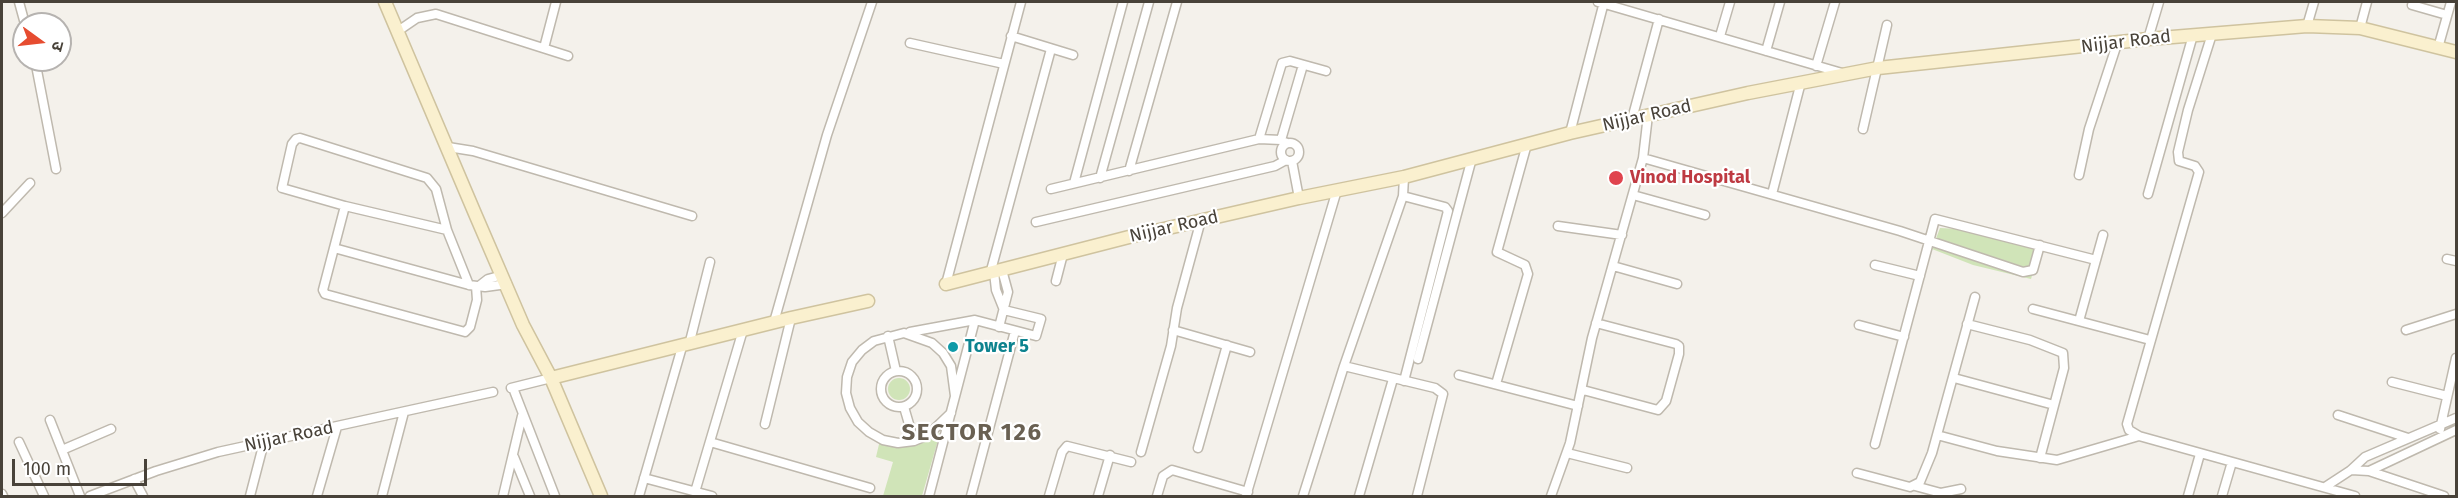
<!DOCTYPE html>
<html>
<head>
<meta charset="utf-8">
<style>
  body { margin:0 }
  #map { position:relative; width:2458px; height:498px; overflow:hidden; background:#f4f1eb; font-family:"Fira Sans","Noto Sans Devanagari",sans-serif }
  canvas { display:block }
  .frame { position:absolute; inset:0; border:3px solid #484239; pointer-events:none }
  .north { position:absolute; left:12px; top:12px; width:60px; height:60px; box-sizing:border-box; background:#fff; border:2px solid #b6b3b0; border-radius:50%; rotate:105deg; font-size:16px; font-weight:700; line-height:24px; text-align:center; color:#484239 }
  .north::after { content:''; display:block; margin:auto; width:21px; height:27px; background:#e64c30; clip-path:polygon(50% 0,100% 100%,50% 72%,0 100%) }
  .scale { position:absolute; left:12px; top:459px; width:135px; height:27px; box-sizing:border-box; border:3px solid #484239; border-top:0; padding-left:8px; font-size:18px; line-height:21px; white-space:nowrap; color:#484239; -webkit-text-stroke:4px #fff; paint-order:stroke }
</style>
</head>
<body>
<div id="map">
<canvas width="2458" height="498"></canvas>
<div class="frame"></div>
<div class="north">उ</div>
<div class="scale">100 m</div>
</div>
<script>
const c = document.querySelector('canvas').getContext('2d');
c.lineJoin = 'round';
function fillPath(path, color) { c.fillStyle = color; c.fill(path, 'evenodd'); }
const shape = rows => new Path2D(rows.map(r => 'M' + r).join(''));
function stroke(path, color, width, dash) { c.strokeStyle = color; c.lineWidth = width; c.lineCap = dash ? 'butt' : 'round'; c.setLineDash(dash || []); c.stroke(path); }
function write(font, color, halo, rows, align = 'center') {
  c.font = font + ' "Fira Sans",sans-serif'; c.lineWidth = 4.5; c.setLineDash([]); c.textBaseline = 'middle'; c.strokeStyle = halo; c.fillStyle = color; for (const [text, x, y, turn = 0] of rows) {
    c.save(); c.translate(x, y); c.rotate((+turn || 0) * Math.PI / 180); c.textAlign = isNaN(turn) ? turn : align; if (halo) c.strokeText(text, 0, 0); c.fillText(text, 0, 0); c.restore();
  }
}
fillPath(shape([
  [1940,228,1960,229,2040,250,2031,279,1973,265,1932,249],
  '888 389a11 11 0 1 1 22 0a11 11 0 1 1-22 0Z',
  [940,433,922,496,883,496,893,462,876,457,880,440,910,447]
]), '#d0e4b8');
const street = shape([
  [19,2,25,24],
  [1598,2,1842,73],
  [2412,5,2447,15],
  [2307,26,2314,2],
  [2360,28,2367,2],
  [398,31,417,18,436,14,568,56],
  [2212,34,2188,110,2178,152,2179,161,2195,166,2199,172,2127,424,2129,430,2139,436,2355,496],
  [1011,36,1073,55],
  [1720,36,1730,2],
  [2148,39,2159,2],
  [910,43,1004,64],
  [544,48,556,2],
  [2438,48,2451,2],
  [1766,51,1780,2],
  [35,60,56,169],
  [1816,66,1835,2],
  [1632,119,1659,19],
  [1863,129,1887,25],
  [1570,133,1604,2],
  [1259,139,1282,63,1290,61,1326,71],
  [1281,140,1303,65],
  '1281 152a9 9 0 1 1 18 0a9 9 0 1 1-18 0Z',
  [448,147,473,151,692,216],
  [1643,158,1900,231,2023,272,2033,270,2040,245],
  [1292,161,1299,198],
  [1129,171,1177,2],
  [2079,175,2089,129,2117,44],
  [1100,178,1149,2],
  [1074,183,1123,2],
  [1051,189,1259,139,1281,140,1287,143],
  [1772,194,1801,82],
  [2148,194,2193,35],
  [1633,195,1705,215],
  [1403,196,1445,207,1448,211,1404,381],
  [345,206,282,188,292,144,296,139,300,138,427,178,436,189,447,230],
  [2,213,30,183],
  [1036,222,1275,166,1286,160],
  [1558,226,1622,235],
  [334,248,323,290,325,294,465,332,470,327,477,300,476,286],
  [2447,259,2456,261],
  [1875,265,1920,276],
  [1613,266,1677,284],
  [990,274,1051,49],
  [1056,281,1063,254],
  [946,284,1021,2],
  [469,285,447,230,345,206,334,248,469,285,485,287,507,284],
  [479,286,488,279,503,275],
  [2033,309,2150,340],
  [2079,321,2103,235],
  [774,322,827,135,872,2],
  [1967,324,2030,340,2063,353,2064,368,2040,458],
  [1859,325,1904,337],
  [999,327,1008,292,1002,270],
  [1173,330,1250,352],
  [2406,330,2456,314],
  [910,332,975,320,1036,336,1041,319,1004,310,996,290,994,272],
  [888,336,896,371],
  [689,345,710,262],
  [1418,359,1472,158],
  [1344,366,1435,388,1443,394,1417,496],
  '881 389a18 18 0 1 1 36 0a18 18 0 1 1-36 0Z',
  [1459,375,1578,406],
  [1954,378,2054,405],
  [2392,382,2447,396],
  [1496,384,1528,274,1525,265,1497,252,1527,144],
  [511,388,551,378],
  [513,388,555,496],
  [1583,390,1658,410,1666,401,1679,354,1679,346,1676,344,1596,323],
  [904,407,914,441],
  [951,413,928,435,914,441,898,443,883,440,869,432,858,422,850,408,846,393,847,377,852,362,862,350,874,341,904,333,932,343,943,353,951,366,955,396],
  [2338,415,2408,438],
  [50,420,80,496],
  [765,424,791,318],
  [2440,429,2456,358],
  [1937,435,1997,451,2057,460,2139,436],
  [19,442,44,496],
  [710,442,870,488],
  [1875,444,1935,219,2096,260],
  [1198,448,1227,345],
  [62,450,111,429],
  [1141,452,1171,346,1177,308,1201,220],
  [1567,453,1627,468],
  [514,457,530,496],
  [2351,470,2369,471,2456,430],
  [2369,471,2444,496],
  [1857,473,1910,487,1920,482,1932,453,1975,297],
  [644,478,712,496],
  [134,479,143,496],
  [1915,486,1941,493,1961,489],
  [2325,487,2351,470,2365,457,2456,418],
  [695,492,743,330],
  [2,494,3,496],
  [90,496,156,471,218,452,493,392],
  [250,496,264,442],
  [317,496,337,427],
  [382,496,404,412],
  [503,496,522,416],
  [639,496,682,347],
  [929,496,975,320],
  [971,496,1015,331],
  [1049,496,1062,452,1067,446,1131,462],
  [1098,496,1110,455],
  [1157,496,1163,476,1172,470,1248,492],
  [1246,496,1337,190],
  [1303,496,1344,366,1403,196,1404,177],
  [1359,496,1393,379],
  [1551,496,1570,443,1592,338,1643,158,1648,115],
  [2188,496,2200,454],
  [2222,496,2232,462]
]);
const secondary = shape([
  [385,2,476,216,523,325,551,378,601,496],
  [946,284,1129,237,1299,198,1404,177,1570,133,1748,93,1878,68,2148,39,2307,26,2360,28,2456,52],
  [551,378,791,318,868,301]
]);
stroke(street, '#bfb9ae', 11);
stroke(secondary, '#cfc39f', 15);
stroke(street, '#fff', 8);
stroke(secondary, '#faf0cf', 12);
for (const [x, y, r, color] of [
  [1616,178,8,"#e0444e"],
  [953,347,6,"#0f9aa8"]
]) { const dot = new Path2D(); dot.arc(x, y, r, 0, 2 * Math.PI); c.fillStyle = color; c.fill(dot); stroke(dot, '#fff', 2); }
write('18px', '#484239', '#fff', [
  ["Nijjar Road",2126,42,-7],
  ["Nijjar Road",1647,116,-13],
  ["Nijjar Road",1174,227,-13],
  ["Nijjar Road",289,437,-12]
]);
write('bold 18px', '#be3a42', '#fff', [
  ["Vinod Hospital",1630,178]
], 'left');
write('bold 18px', '#0d838f', '#fff', [
  ["Tower 5",965,347]
], 'left');
c.letterSpacing = '1.5px';
write('bold 24px', '#696052', '#fff', [
  ["SECTOR 126",972,433]
]);
c.letterSpacing = '0px';
</script>
</body>
</html>
